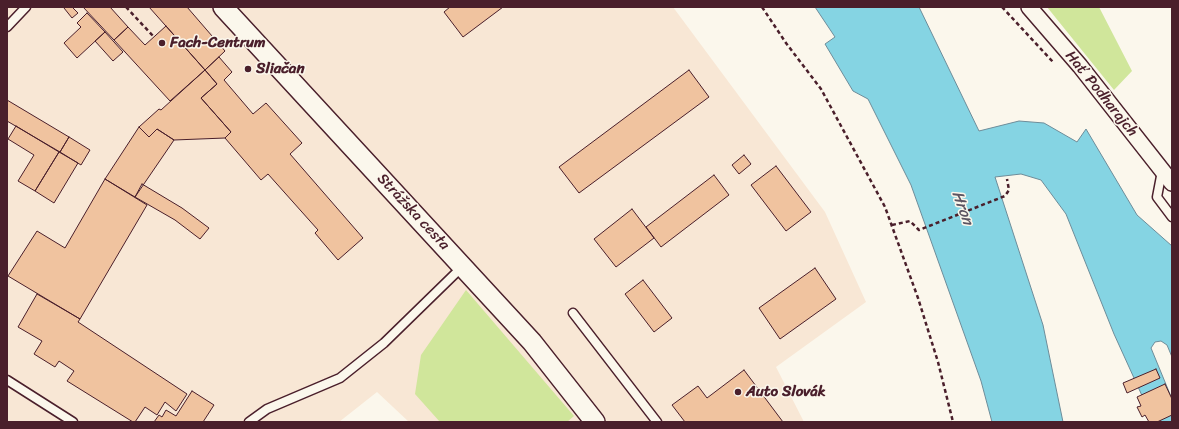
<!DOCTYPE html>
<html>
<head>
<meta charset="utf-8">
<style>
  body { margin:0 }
  #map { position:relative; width:1179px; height:429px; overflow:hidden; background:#fbf7ec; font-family:Sriracha,sans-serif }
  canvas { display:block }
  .frame { position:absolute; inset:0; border:8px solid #4a1f2b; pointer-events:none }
</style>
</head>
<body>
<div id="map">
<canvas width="1179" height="429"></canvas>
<div class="frame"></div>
</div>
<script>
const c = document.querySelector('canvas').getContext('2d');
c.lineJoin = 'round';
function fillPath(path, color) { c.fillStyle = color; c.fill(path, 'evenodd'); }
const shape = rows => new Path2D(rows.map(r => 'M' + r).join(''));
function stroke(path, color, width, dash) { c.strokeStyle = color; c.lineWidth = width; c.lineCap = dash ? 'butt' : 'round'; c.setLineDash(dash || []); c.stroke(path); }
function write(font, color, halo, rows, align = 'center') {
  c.font = font + ' Sriracha,sans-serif'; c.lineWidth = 3; c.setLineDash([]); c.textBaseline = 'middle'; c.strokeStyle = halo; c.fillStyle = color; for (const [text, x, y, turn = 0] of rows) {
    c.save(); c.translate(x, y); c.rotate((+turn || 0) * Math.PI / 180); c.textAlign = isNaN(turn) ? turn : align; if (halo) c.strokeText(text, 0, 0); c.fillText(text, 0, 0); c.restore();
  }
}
fillPath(shape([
  [7,7,673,7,825,212,866,302,776,367,804,422,409,422,377,392,339,422,7,422]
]), '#f8e7d5');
fillPath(shape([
  [1047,7,1099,7,1132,71,1114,90],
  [466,290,574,416,567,422,440,422,415,394,421,355]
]), '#d0e69b');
const water = shape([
  [815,7,919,7,979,131,1019,121,1044,123,1077,142,1086,129,1137,215,1172,246,1172,357,1167,345,1161,341,1155,342,1151,348,1172,399,1172,422,1154,422,1114,334,1066,214,1041,180,1021,174,995,177,1043,325,1063,422,992,422,981,381,911,185,868,99,853,91,825,44,835,37,815,7]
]);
fillPath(water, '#85d4e3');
stroke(water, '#6d8c99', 1);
const building = shape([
  [65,7,72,7,78,13,72,18,64,8,65,7],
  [83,7,110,7,128,27,114,40,83,7],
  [149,7,187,7,225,51,205,70,149,7],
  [450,7,503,7,463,37,444,12,450,7],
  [87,13,105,32,77,58,64,43,81,27,77,23,87,13],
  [166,26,205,70,170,101,114,40,128,27,145,45,166,26],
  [105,32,123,52,113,61,95,41,105,32],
  [219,57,232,72,224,80,253,114,266,103,302,143,290,154,363,238,338,260,315,233,318,230,268,174,261,180,225,138,231,132,201,98,217,84,205,70,219,57],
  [205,70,217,84,201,98,231,132,225,138,174,140,157,129,149,137,139,127,159,109,161,110,205,70],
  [689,70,709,97,579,193,559,167,689,70],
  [7,100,69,137,60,152,7,121,7,100],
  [16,126,59,152,35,191,18,181,34,155,8,139,16,126],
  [139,127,149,137,157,129,174,140,135,197,105,179,139,127],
  [69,137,90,150,81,165,60,152,69,137],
  [59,152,78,163,54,203,35,191,59,152],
  [744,155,751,164,739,174,732,165,744,155],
  [776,166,811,212,786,231,751,185,776,166],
  [714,175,729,195,661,247,646,227,714,175],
  [105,179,147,205,80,319,8,276,37,231,65,248,105,179],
  [142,184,182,208,209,228,200,239,175,220,135,197,142,184],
  [632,209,654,238,616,267,594,239,632,209],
  [815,268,836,299,780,339,759,308,815,268],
  [643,280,672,318,654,332,625,294,643,280],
  [37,294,80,319,78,322,187,394,176,411,165,402,157,415,145,407,135,422,133,422,67,381,74,371,59,361,55,367,34,354,42,341,18,327,37,294],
  [1156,369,1160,378,1127,393,1123,383,1156,369],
  [744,370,783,422,685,422,672,405,698,386,707,398,744,370],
  [1165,384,1172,399,1172,415,1157,422,1149,422,1145,415,1142,417,1137,407,1141,406,1137,397,1165,384],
  [192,391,214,405,203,422,154,422,159,415,162,417,166,410,176,416,192,391]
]);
fillPath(building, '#f0c39f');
stroke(building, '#4a1f2b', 1);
const service = shape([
  [7,27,26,7],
  [1162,171,1157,197,1172,217],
  [573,313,657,422],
  [7,380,73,422],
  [249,422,267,409,340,378,384,343,463,266]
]);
const minor = shape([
  [1029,7,1080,66,1172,183]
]);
const tertiary = shape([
  [223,7,532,342,595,422]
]);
stroke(service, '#4a1f2b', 11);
stroke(minor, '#4a1f2b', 18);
stroke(tertiary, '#4a1f2b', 22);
stroke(shape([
  [126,7,154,37],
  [762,7,786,43,821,89,885,207,918,298,938,362,953,422],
  [1002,7,1053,62],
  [892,225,910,221,919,230,1005,196,1009,190,1007,179]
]), '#4a1f2b', 2.5, [4, 3]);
stroke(service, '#fbf7ec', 8);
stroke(minor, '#fbf7ec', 15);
stroke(tertiary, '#fbf7ec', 19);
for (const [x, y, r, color] of [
  [162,43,4,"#4a1f2b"],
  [248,69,4,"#4a1f2b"],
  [738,392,4,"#4a1f2b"]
]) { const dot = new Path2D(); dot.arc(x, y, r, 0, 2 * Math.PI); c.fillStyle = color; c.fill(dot); stroke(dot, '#fbf7ec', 1.5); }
write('bold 15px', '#4a1f2b', '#fbf7ec', [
  ["Fach-Centrum",170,43],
  ["Sliačan",256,69],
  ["Auto Slovák",746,392]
], 'left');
write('15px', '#4a1f2b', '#fbf7ec', [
  ["Hať Podharajch",1101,94,51],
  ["Strážska cesta",413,212,47]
]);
write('italic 16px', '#5c5562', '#fbf7ec', [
  ["Hron",962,208,70]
]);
</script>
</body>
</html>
